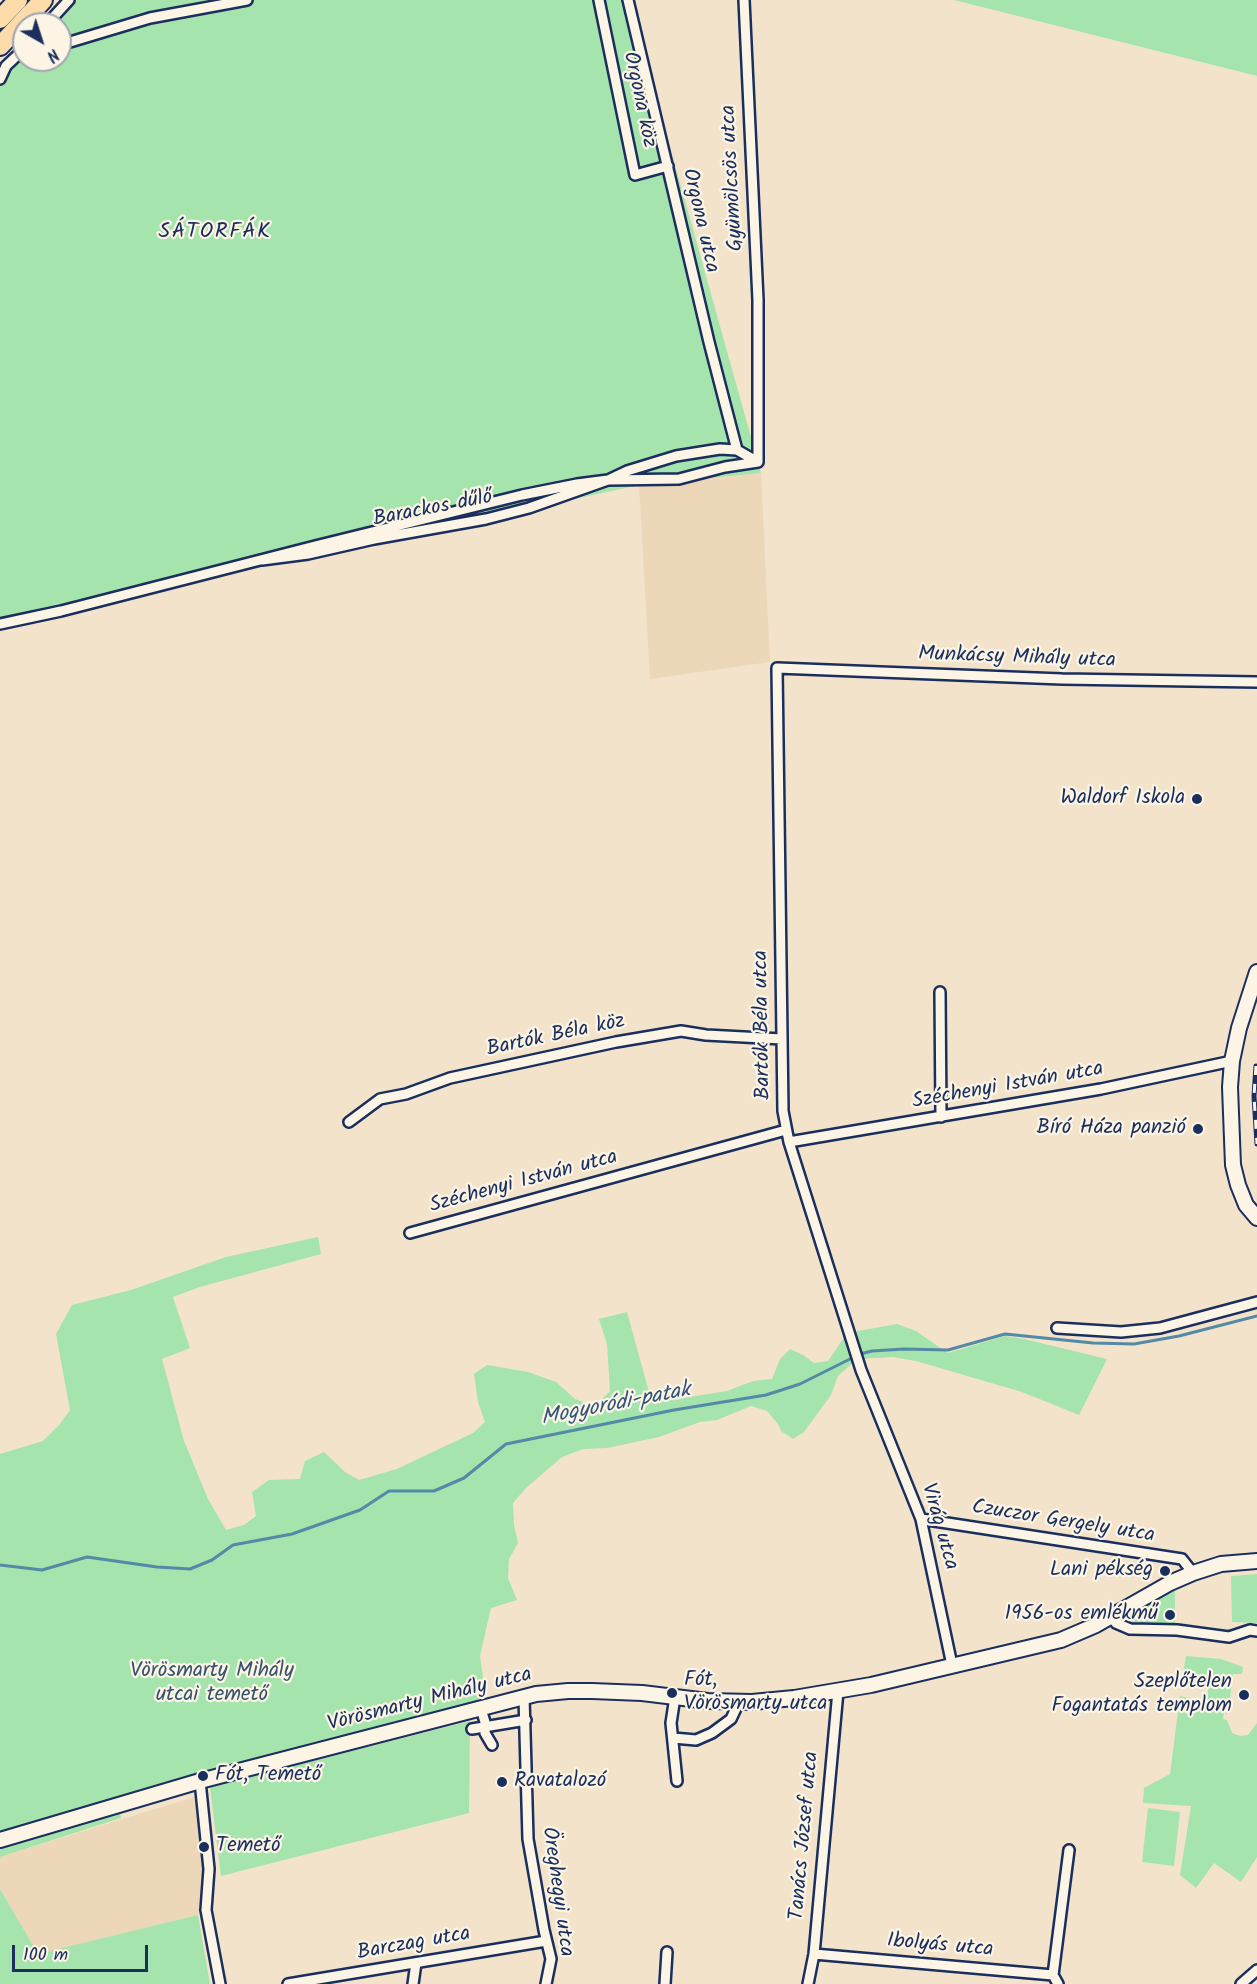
<!DOCTYPE html>
<html>
<head>
<meta charset="utf-8">
<style>
  body { margin:0 }
  #map { position:relative; width:1257px; height:1984px; overflow:hidden; background:#f3e3cb; font-family:Kalam,sans-serif }
  canvas { display:block }
  .north { position:absolute; left:12px; top:12px; width:60px; height:60px; box-sizing:border-box; background:#fcf5e5; border:2px solid #a2a6af; border-radius:50%; rotate:141deg; font-size:16px; font-weight:700; line-height:24px; text-align:center; color:#1b2f5e }
  .north::after { content:''; display:block; margin:auto; width:21px; height:27px; background:#1b2f5e; clip-path:polygon(50% 0,100% 100%,50% 72%,0 100%) }
  .scale { position:absolute; left:12px; top:1945px; width:136px; height:27px; box-sizing:border-box; border:3px solid #1b2f5e; border-top:0; padding-left:8px; font-size:18px; line-height:21px; white-space:nowrap; color:#1b2f5e; -webkit-text-stroke:4px #fcf5e5; paint-order:stroke }
</style>
</head>
<body>
<div id="map">
<canvas width="1257" height="1984"></canvas>
<div class="north">N</div>
<div class="scale">100 m</div>
</div>
<script>
const c = document.querySelector('canvas').getContext('2d');
c.lineJoin = 'round';
function fillPath(path, color) { c.fillStyle = color; c.fill(path, 'evenodd'); }
const shape = rows => new Path2D(rows.map(r => 'M' + r).join(''));
function stroke(path, color, width, dash) { c.strokeStyle = color; c.lineWidth = width; c.lineCap = dash ? 'butt' : 'round'; c.setLineDash(dash || []); c.stroke(path); }
function write(font, color, halo, rows, align = 'center') {
  c.font = font + ' Kalam,sans-serif'; c.lineWidth = 4.5; c.setLineDash([]); c.textBaseline = 'middle'; c.strokeStyle = halo; c.fillStyle = color; for (const [text, x, y, turn = 0] of rows) {
    c.save(); c.translate(x, y); c.rotate((+turn || 0) * Math.PI / 180); c.textAlign = isNaN(turn) ? turn : align; if (halo) c.strokeText(text, 0, 0); c.fillText(text, 0, 0); c.restore();
  }
}
fillPath(shape([
  [761,473,770,662,650,679,639,485],
  [194,1797,206,1873,198,1915,38,1955,0,1889,0,1857]
]), '#ecd7b9');
fillPath(shape([
  [64,0,629,0,761,473,639,485,0,624,0,71,24,44,24,60,60,60,60,24,42,24],
  [954,0,1257,0,1257,76],
  [318,1237,321,1254,200,1287,173,1297,190,1348,162,1359,184,1441,208,1499,226,1530,244,1525,256,1516,252,1492,269,1480,300,1479,305,1461,324,1452,345,1472,359,1480,397,1469,473,1433,485,1422,478,1402,474,1374,487,1365,528,1372,556,1382,575,1399,595,1406,610,1391,607,1344,599,1319,627,1312,652,1403,727,1391,753,1381,772,1379,780,1359,790,1349,803,1355,814,1363,828,1361,847,1333,897,1324,916,1331,948,1353,1005,1336,1024,1339,1107,1359,1079,1415,1022,1392,916,1361,893,1357,857,1359,838,1376,831,1395,804,1432,793,1439,781,1431,778,1424,767,1411,751,1406,717,1420,700,1422,659,1437,607,1448,583,1449,562,1457,526,1488,513,1503,514,1525,518,1543,509,1559,508,1578,517,1600,491,1608,480,1656,486,1699,203,1773,117,1799,121,1818,0,1857,0,1454,43,1441,59,1425,70,1410,56,1334,72,1305,131,1290,226,1257],
  [1257,1574,1257,1623,1232,1622,1231,1576],
  [1175,1590,1175,1625,1138,1624,1128,1622,1128,1617,1135,1612],
  [1186,1656,1221,1659,1243,1667,1242,1674,1233,1674,1228,1714,1224,1713,1223,1719,1227,1720,1232,1733,1240,1736,1248,1735,1257,1723,1257,1857,1241,1882,1214,1863,1196,1888,1180,1875,1191,1806,1143,1803,1144,1788,1170,1774,1180,1696,1198,1700,1198,1698,1207,1699,1209,1683,1191,1678,1190,1680,1182,1679],
  [470,1721,469,1813,221,1876,210,1787],
  [1148,1808,1180,1812,1174,1866,1142,1862],
  [0,1889,38,1954,198,1915,210,1984,0,1984]
]), '#a5e4ac');
stroke(shape([
  [0,1565,42,1570,87,1557,157,1567,190,1569,212,1560,233,1545,292,1534,360,1510,389,1491,434,1491,464,1478,506,1444,674,1410,766,1395,800,1384,860,1354,872,1351,904,1349,948,1350,1005,1334,1093,1343,1134,1344,1179,1336,1257,1316]
]), '#538aa7', 3);
const street = shape([
  [599,0,635,175,668,166],
  [628,0,709,342,737,450],
  [744,0,758,300,758,462],
  [47,24,69,0],
  [60,45,150,18,247,0],
  [0,79,6,66,24,49],
  [720,449,737,450,758,462,725,467,679,479,608,480,627,471,676,456,720,449],
  [0,624,61,611,315,546,522,495,577,484,608,480,529,508,486,519,374,539,308,554,262,560],
  [940,992,941,1117],
  [349,1122,380,1099,406,1094,450,1078,616,1042,681,1031,706,1035,782,1039],
  [789,1142,1101,1089,1232,1061],
  [410,1233,786,1130],
  [1057,1328,1121,1332,1160,1328,1257,1302],
  [921,1519,1182,1559,1193,1573],
  [1111,1617,1116,1623,1130,1629,1177,1630,1229,1637,1250,1630,1257,1631],
  [952,1665,921,1519,861,1370,789,1142,783,1111,777,668,1062,679,1257,682],
  [524,1697,528,1839,544,1930,551,1959,546,1984],
  [675,1697,671,1723,677,1781],
  [481,1709,485,1722,485,1733,492,1745],
  [472,1729,526,1720],
  [673,1738,696,1740,712,1733,731,1719,739,1702],
  [200,1781,209,1869,206,1910,220,1984],
  [814,1954,1053,1975,1058,1984],
  [1053,1975,1069,1850],
  [288,1984,546,1941],
  [413,1984,416,1963],
  [665,1984,667,1952],
  [808,1984,814,1954,838,1691],
  [1241,1984,1257,1970]
]);
const secondary = shape([
  [1257,972,1239,1028,1232,1061,1230,1087,1233,1165,1238,1185,1246,1205,1257,1218],
  [0,1840,200,1781,536,1694,568,1691,592,1691,642,1693,708,1701,752,1702,794,1698,871,1685,1061,1640,1096,1625,1170,1583,1193,1573,1221,1564,1257,1561]
]);
const highway = shape([
  [0,19,18,0],
  [0,46,43,0]
]);
stroke(street, '#1b2f5e', 14);
stroke(secondary, '#1b2f5e', 18);
stroke(highway, '#1b2f5e', 22);
stroke(street, '#fcf5e5', 9);
stroke(secondary, '#fcf5e5', 14);
stroke(highway, '#fddcac', 18);
const rail = shape([
  [1256,1066,1254,1096,1257,1144]
]);
stroke(rail, '#1b2f5e', 5);
stroke(rail, '#fcf5e5', 3, [9]);
for (const [x, y, r, color] of [
  [1197,799,6,"#1b2f5e"],
  [1198,1129,6,"#1b2f5e"],
  [1165,1571,6,"#1b2f5e"],
  [1170,1615,6,"#1b2f5e"],
  [672,1693,6,"#1b2f5e"],
  [1244,1695,6,"#1b2f5e"],
  [203,1776,6,"#1b2f5e"],
  [502,1782,6,"#1b2f5e"],
  [204,1847,6,"#1b2f5e"]
]) { const dot = new Path2D(); dot.arc(x, y, r, 0, 2 * Math.PI); c.fillStyle = color; c.fill(dot); stroke(dot, '#fcf5e5', 2); }
write('21px', '#1b2f5e', '#fcf5e5', [
  ["Orgona köz",638,100,78],
  ["Gyümölcsös utca",734,178,-93],
  ["Orgona utca",699,221,77],
  ["Barackos dűlő",433,510,-11],
  ["Munkácsy Mihály utca",1017,659,2],
  ["Bartók Béla utca",764,1025,-91],
  ["Bartók Béla köz",556,1037,-12],
  ["Széchenyi István utca",1008,1087,-10],
  ["Széchenyi István utca",524,1183,-15],
  ["Czuczor Gergely utca",1063,1523,9],
  ["Virág utca",938,1527,74],
  ["Vörösmarty Mihály utca",430,1701,-14],
  ["Tanács József utca",806,1836,-85],
  ["Öreghegyi utca",556,1892,82],
  ["Barczag utca",414,1945,-10],
  ["Ibolyás utca",940,1947,5]
]);
write('21px', '#1b2f5e', '#fcf5e5', [
  ["Waldorf Iskola",1185,799],
  ["Bíró Háza panzió",1186,1129],
  ["Lani pékség",1153,1571],
  ["1956-os emlékmű",1158,1615],
  ["Fót,",684,1681,"left"],
  ["Vörösmarty utca",684,1705,"left"],
  ["Szeplőtelen",1232,1683],
  ["Fogantatás templom",1232,1707],
  ["Fót, Temető",215,1776,"left"],
  ["Ravatalozó",514,1782,"left"],
  ["Temető",216,1847,"left"]
], 'right');
write('21px', '#37536e', '#fcf5e5', [
  ["Vörösmarty Mihály",212,1672],
  ["utcai temető",212,1696]
]);
c.letterSpacing = '1.5px';
write('22px', '#1b2f5e', '#fcf5e5', [
  ["SÁTORFÁK",215,233]
]);
c.letterSpacing = '0px';
write('italic 22px', '#32557c', '#fcf5e5', [
  ["Mogyoródi-patak",616,1406,-11]
]);
</script>
</body>
</html>
